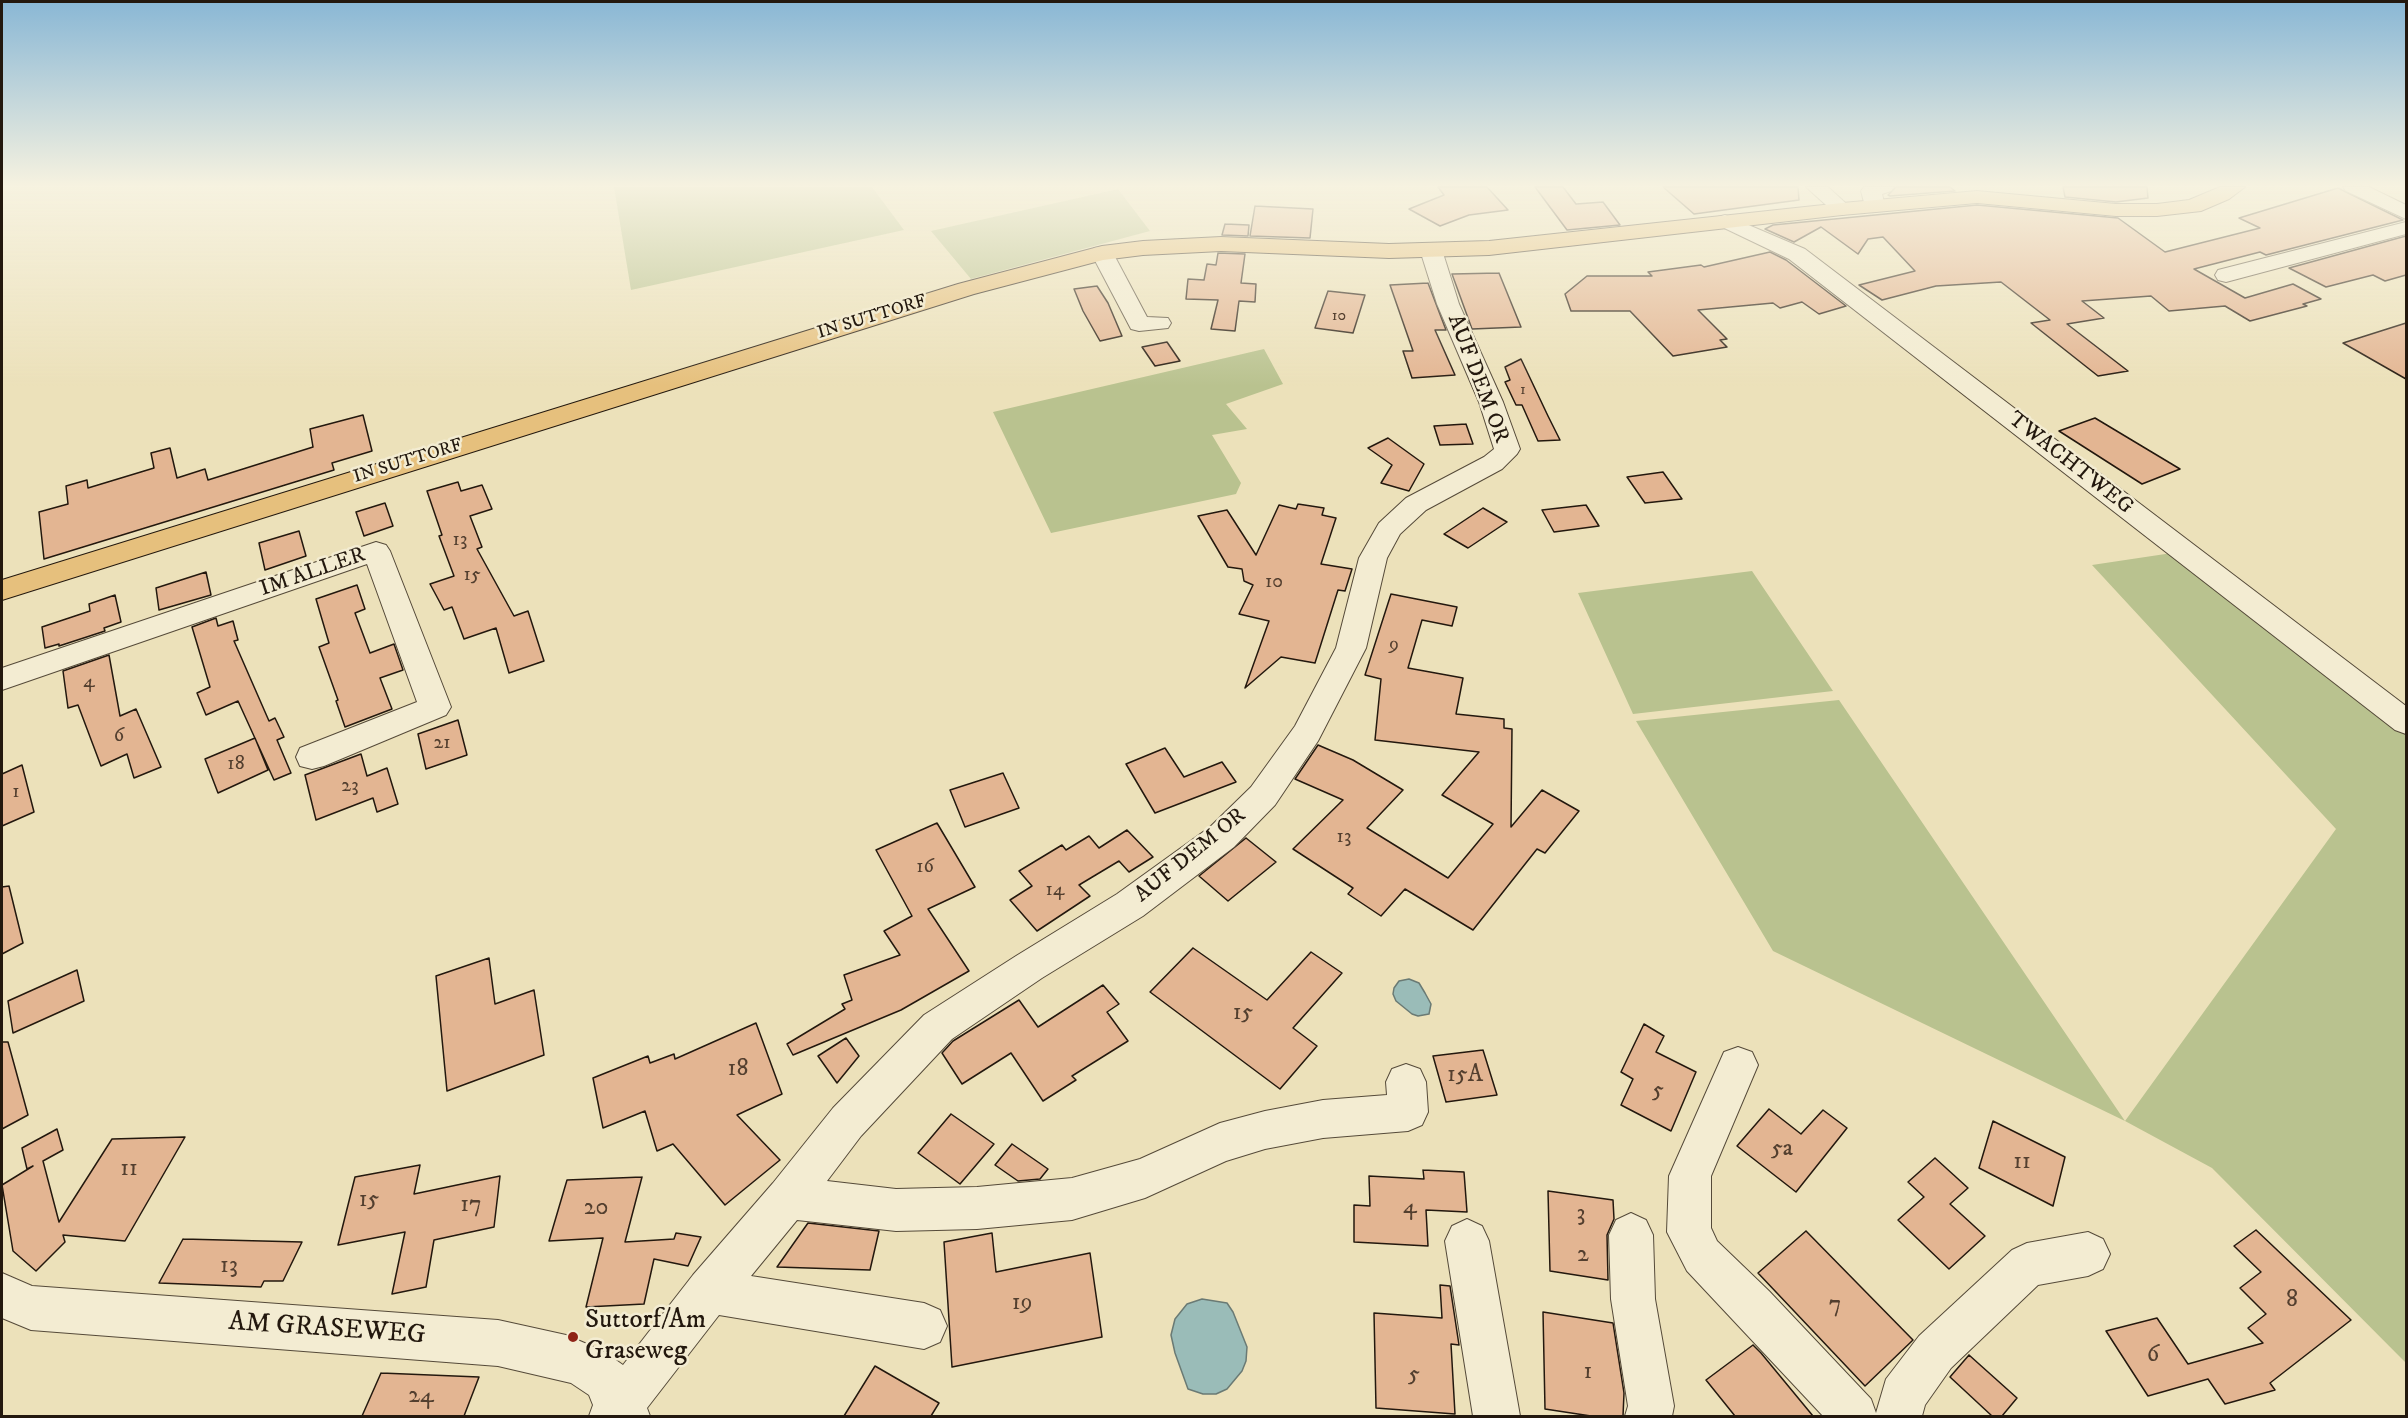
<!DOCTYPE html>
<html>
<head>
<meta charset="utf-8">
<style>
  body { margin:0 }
  #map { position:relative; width:2408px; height:1418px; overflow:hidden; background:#ece1ba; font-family:"IM FELL DW Pica",serif }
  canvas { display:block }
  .frame { position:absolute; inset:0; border:3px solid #23180e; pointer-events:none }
</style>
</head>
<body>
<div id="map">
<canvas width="2408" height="1418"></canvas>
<div class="frame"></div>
</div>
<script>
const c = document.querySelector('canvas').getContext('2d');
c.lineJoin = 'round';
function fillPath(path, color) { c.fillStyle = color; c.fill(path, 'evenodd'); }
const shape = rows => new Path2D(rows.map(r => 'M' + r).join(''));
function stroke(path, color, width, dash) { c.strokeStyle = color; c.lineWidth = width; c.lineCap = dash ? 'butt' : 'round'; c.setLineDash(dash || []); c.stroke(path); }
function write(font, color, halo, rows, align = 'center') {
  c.font = font + ' "IM FELL DW Pica",serif'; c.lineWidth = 5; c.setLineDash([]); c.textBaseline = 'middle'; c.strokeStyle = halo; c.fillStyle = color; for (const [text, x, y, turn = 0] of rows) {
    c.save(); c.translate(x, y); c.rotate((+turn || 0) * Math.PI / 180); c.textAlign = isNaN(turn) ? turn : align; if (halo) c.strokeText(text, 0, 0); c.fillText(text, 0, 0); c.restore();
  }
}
fillPath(shape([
  [614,187,872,187,904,230,631,290],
  [1118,189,1150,231,971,279,931,231],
  [1264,349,1283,384,1226,404,1247,429,1212,435,1241,483,1236,494,1051,533,993,412],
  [2172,553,2406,730,2406,1363,2212,1168,2125,1121,1773,951,1636,721,1839,700,2125,1121,2336,829,2092,565],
  [1752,571,1833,691,1633,714,1578,593]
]), '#b9c28f');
const water = shape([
  [1409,979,1419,983,1425,993,1431,1004,1429,1014,1418,1016,1412,1014,1396,1001,1393,994,1394,988,1399,981,1409,979],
  [1202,1299,1227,1303,1233,1312,1247,1347,1246,1361,1242,1371,1227,1389,1216,1394,1203,1394,1188,1389,1175,1353,1171,1335,1175,1319,1187,1304,1202,1299]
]);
fillPath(water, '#9abcb8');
stroke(water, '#6a7a74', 1.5);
const building = shape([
  [1438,187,1487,187,1508,210,1469,215,1440,226,1409,209,1444,195,1438,187],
  [1535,187,1563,187,1576,204,1603,202,1620,225,1567,230,1535,187],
  [1663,187,1798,187,1799,200,1694,214,1663,187],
  [1896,187,1950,187,1955,191,1890,196,1888,195,1896,187],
  [2063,187,2147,187,2148,198,2116,202,2065,197,2063,187],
  [2338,188,2403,220,2266,255,2260,252,2194,269,2245,298,2293,284,2321,299,2303,304,2307,306,2250,321,2225,306,2169,311,2151,296,2082,301,2104,318,2067,324,2128,371,2098,376,2031,323,2050,320,2001,282,1936,286,1882,300,1859,285,1915,271,1883,237,1868,239,1858,254,1821,227,1794,242,1765,229,1773,225,1977,205,2118,218,2165,252,2260,228,2239,218,2338,188],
  [1255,206,1313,209,1310,238,1250,236,1255,206],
  [1225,224,1249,225,1248,236,1222,235,1225,224],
  [2406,236,2406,275,2385,281,2373,275,2326,287,2289,268,2406,236],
  [1770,252,1786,260,1846,306,1819,314,1802,302,1780,308,1773,303,1698,310,1727,339,1720,340,1727,347,1673,356,1630,311,1571,311,1565,294,1587,276,1652,276,1648,272,1701,265,1704,267,1770,252],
  [1218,253,1245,254,1241,283,1256,284,1255,302,1239,301,1235,331,1211,329,1218,300,1186,299,1188,279,1204,280,1207,264,1216,265,1218,253],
  [1499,273,1521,327,1472,329,1452,274,1499,273],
  [1428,283,1446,330,1435,330,1455,375,1412,378,1403,351,1413,351,1390,285,1428,283],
  [1097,286,1108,303,1122,336,1100,341,1083,311,1074,289,1097,286],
  [1328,291,1365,295,1353,333,1315,328,1328,291],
  [2406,323,2406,379,2343,343,2406,323],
  [1167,342,1180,361,1155,366,1142,347,1167,342],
  [1521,359,1548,416,1560,440,1538,441,1522,405,1516,405,1505,382,1510,380,1505,367,1521,359],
  [363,415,372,451,332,463,334,470,44,559,39,512,68,504,66,486,87,480,88,488,154,468,151,453,170,448,177,478,205,469,208,480,313,447,310,429,363,415],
  [2095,418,2180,469,2142,484,2059,431,2095,418],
  [1466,424,1473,444,1440,445,1434,426,1466,424],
  [1388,438,1424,464,1409,491,1381,483,1392,465,1368,448,1388,438],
  [1663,472,1682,499,1645,503,1627,477,1663,472],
  [458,482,461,491,482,485,492,509,470,516,482,547,477,549,514,616,528,611,544,661,509,673,496,628,464,639,452,607,444,610,430,584,454,576,439,536,442,535,427,491,458,482],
  [385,503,393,526,364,536,356,512,385,503],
  [1298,504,1324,508,1322,515,1336,518,1321,564,1352,569,1345,591,1338,590,1315,663,1281,657,1245,688,1269,621,1239,614,1253,585,1244,581,1242,569,1228,567,1198,516,1227,510,1256,555,1279,505,1296,509,1298,504],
  [1586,505,1599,526,1554,532,1542,510,1586,505],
  [1483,508,1507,522,1468,548,1444,534,1483,508],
  [299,531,306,556,265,570,259,543,299,531],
  [206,572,211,595,159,610,156,588,206,572],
  [357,585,365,609,355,613,370,653,394,644,403,670,380,678,392,709,345,727,336,701,338,700,319,647,329,643,316,599,357,585],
  [1391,594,1457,607,1452,626,1422,620,1408,668,1463,678,1456,714,1504,719,1504,728,1512,729,1511,827,1542,790,1579,811,1545,853,1537,849,1473,930,1405,889,1381,916,1348,894,1353,888,1293,849,1343,800,1295,779,1318,745,1353,760,1403,790,1367,828,1448,878,1493,824,1442,795,1479,752,1375,740,1381,679,1365,675,1391,594],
  [115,595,121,622,104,628,105,631,59,646,59,644,45,648,42,627,90,611,89,604,115,595],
  [216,618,218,626,233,621,238,640,234,641,269,721,275,718,284,737,277,740,291,773,274,780,238,701,206,715,197,693,210,687,192,627,216,618],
  [109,655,120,716,136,709,161,767,134,778,127,754,101,766,78,705,68,708,63,671,109,655],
  [458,720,467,755,426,769,418,734,458,720],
  [255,738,268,770,218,793,205,759,255,738],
  [1165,748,1184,777,1222,762,1236,782,1155,813,1126,764,1165,748],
  [361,754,367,776,387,768,398,804,377,812,373,798,316,820,305,775,361,754],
  [22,765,34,812,2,826,2,774,22,765],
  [1003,773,1019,808,965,827,950,790,1003,773],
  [937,823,975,887,928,909,969,971,901,1010,793,1055,787,1044,845,1009,842,1004,852,1000,844,975,900,955,884,931,912,916,876,850,937,823],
  [1127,830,1153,857,1129,872,1119,861,1079,885,1090,896,1037,931,1010,900,1032,886,1019,871,1062,845,1066,850,1089,836,1099,848,1127,830],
  [1246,838,1276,862,1228,901,1199,876,1246,838],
  [9,886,23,943,2,954,2,887,9,886],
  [1193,948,1267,1000,1311,952,1342,973,1293,1028,1317,1046,1280,1089,1150,992,1193,948],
  [489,958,495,1004,534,990,544,1055,447,1091,436,976,489,958],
  [77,970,84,1001,13,1033,8,1001,77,970],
  [1103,985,1119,1004,1107,1012,1128,1041,1072,1076,1076,1080,1043,1101,1011,1053,962,1084,942,1053,953,1041,1019,1000,1038,1027,1103,985],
  [756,1023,782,1094,737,1115,780,1160,725,1205,673,1144,657,1151,645,1111,603,1128,593,1078,648,1056,650,1063,674,1054,675,1059,756,1023],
  [1644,1024,1664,1036,1656,1052,1696,1072,1671,1131,1621,1105,1633,1079,1621,1072,1644,1024],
  [846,1038,859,1056,837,1083,818,1056,846,1038],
  [2,1042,8,1042,28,1115,2,1129,2,1042],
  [1483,1050,1497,1095,1446,1102,1433,1056,1483,1050],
  [1769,1109,1801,1134,1823,1110,1847,1128,1796,1192,1737,1146,1769,1109],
  [951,1114,994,1144,960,1184,918,1153,951,1114],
  [1993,1121,2065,1157,2053,1206,1979,1168,1993,1121],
  [57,1129,63,1150,43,1161,59,1222,112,1139,185,1137,125,1241,63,1235,65,1242,36,1271,13,1251,2,1185,33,1166,27,1169,22,1148,57,1129],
  [1012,1144,1048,1169,1040,1179,1018,1181,995,1165,1012,1144],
  [1935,1158,1968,1188,1950,1204,1985,1236,1949,1269,1898,1220,1924,1197,1908,1182,1935,1158],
  [420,1165,414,1194,500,1176,494,1227,434,1240,426,1287,392,1294,405,1232,338,1245,355,1177,420,1165],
  [1423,1170,1464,1172,1467,1212,1426,1210,1428,1246,1354,1242,1354,1205,1370,1206,1369,1176,1424,1179,1423,1170],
  [642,1177,625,1242,674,1239,676,1233,701,1237,688,1266,654,1259,644,1304,586,1307,603,1238,549,1241,567,1180,642,1177],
  [1548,1191,1613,1200,1614,1219,1607,1235,1608,1280,1550,1271,1548,1191],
  [808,1223,879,1231,870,1270,777,1267,808,1223],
  [2256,1230,2351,1320,2270,1383,2275,1390,2225,1404,2208,1379,2148,1396,2106,1331,2157,1318,2188,1364,2263,1343,2248,1328,2266,1314,2240,1288,2261,1272,2234,1246,2256,1230],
  [1806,1231,1913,1340,1865,1386,1758,1273,1806,1231],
  [992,1233,996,1272,1090,1253,1102,1337,952,1367,944,1242,992,1233],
  [183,1239,302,1242,283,1281,264,1281,261,1287,159,1283,183,1239],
  [1440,1285,1450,1286,1459,1345,1451,1344,1455,1414,1376,1408,1374,1313,1442,1318,1440,1285],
  [1543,1312,1613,1323,1624,1393,1623,1416,1591,1416,1545,1409,1543,1312],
  [1753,1345,1761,1353,1813,1416,1735,1416,1706,1380,1753,1345],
  [1969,1355,2017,1398,2002,1416,1992,1416,1950,1377,1969,1355],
  [875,1366,939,1403,931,1416,844,1416,875,1366],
  [381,1373,479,1377,464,1416,362,1416,381,1373]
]);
fillPath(building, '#e3b592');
stroke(building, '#23180e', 1.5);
const minor = shape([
  [1806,187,1828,187,1852,209,1849,213,1842,215,1835,213,1806,187],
  [1864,187,1894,187,1891,191,1882,194,1885,206,1882,210,1875,212,1868,210,1865,206,1861,191,1864,187],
  [2343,187,2369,187,2406,205,2406,219,2346,191,2343,187],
  [1725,215,1805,249,2406,706,2406,734,2395,730,1789,259,1718,225,1715,221,1718,217,1725,215],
  [2406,222,2406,234,2226,282,2218,280,2215,275,2218,270,2406,222],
  [1431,244,1439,245,1442,250,1459,304,1503,402,1520,449,1517,454,1502,469,1426,510,1400,534,1387,558,1366,648,1318,741,1275,805,1234,847,1143,916,1042,978,952,1039,861,1136,827,1181,896,1189,977,1187,1072,1178,1140,1159,1220,1123,1265,1111,1323,1100,1387,1095,1386,1082,1392,1069,1406,1064,1420,1069,1426,1082,1428,1112,1422,1125,1408,1131,1323,1138,1265,1149,1226,1161,1145,1198,1072,1220,977,1229,896,1231,797,1220,751,1276,924,1303,940,1310,947,1326,940,1342,924,1349,719,1315,647,1408,650,1416,589,1416,593,1405,589,1395,571,1383,498,1366,31,1330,2,1318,2,1273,32,1286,498,1320,566,1335,603,1351,623,1365,693,1275,773,1183,833,1108,924,1015,1016,956,1117,894,1210,827,1251,787,1295,726,1336,648,1359,558,1379,523,1406,498,1484,457,1494,449,1479,402,1437,304,1420,250,1423,245,1431,244],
  [1102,247,1110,248,1113,253,1147,317,1168,318,1171,323,1168,328,1139,331,1131,329,1091,253,1094,248,1102,247],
  [376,542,386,545,390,551,451,707,446,715,324,766,312,769,300,766,296,757,300,748,417,702,367,564,2,690,2,668,376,542],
  [1738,1047,1752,1052,1758,1065,1711,1176,1711,1228,1717,1241,1769,1291,1871,1399,1876,1413,1886,1379,1919,1336,2012,1250,2027,1243,2088,1232,2103,1239,2110,1254,2103,1269,2088,1276,2038,1285,1951,1368,1925,1405,1922,1416,1823,1416,1687,1271,1667,1232,1669,1176,1724,1052,1738,1047],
  [1631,1213,1646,1220,1653,1235,1655,1299,1674,1406,1672,1416,1625,1416,1628,1406,1611,1299,1609,1235,1616,1220,1631,1213],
  [1467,1219,1482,1226,1489,1241,1520,1416,1473,1416,1445,1241,1452,1226,1467,1219]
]);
const major = shape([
  [2220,187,2245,187,2229,199,2201,211,2157,216,2116,216,1977,203,1842,215,1489,255,1389,258,1221,251,1143,255,1103,260,974,294,2,600,2,580,958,284,1102,246,1143,241,1221,237,1389,244,1489,241,1842,203,1977,191,2116,204,2157,204,2189,200,2220,187]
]);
stroke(minor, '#554a39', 2);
stroke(major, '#23180e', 2);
fillPath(minor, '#f3ecd2');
fillPath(major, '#e6c07d');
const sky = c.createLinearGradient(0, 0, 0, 386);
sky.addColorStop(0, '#89b7d5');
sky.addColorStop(0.48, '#f6f2e0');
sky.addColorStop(1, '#f6f2e000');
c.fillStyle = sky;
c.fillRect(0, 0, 2408, 386);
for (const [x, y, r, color] of [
  [573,1337,6,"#8f2418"]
]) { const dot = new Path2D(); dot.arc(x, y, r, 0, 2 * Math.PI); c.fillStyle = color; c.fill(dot); stroke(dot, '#f3ecd2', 2); }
write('16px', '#533f2f', null, [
  ["10",1339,317],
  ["1",1523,391]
]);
write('18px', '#23180e', '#f3ecd2', [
  ["IN SUTTORF",872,318,-17],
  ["IN SUTTORF",408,462,-17]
]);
write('20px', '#533f2f', null, [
  ["13",460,541],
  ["15",472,576],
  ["10",1274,583],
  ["9",1394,646],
  ["4",89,683],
  ["6",119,737],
  ["21",442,744],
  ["18",236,765],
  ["23",350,787],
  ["1",16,793],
  ["13",1344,838],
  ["16",925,868],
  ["14",1055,891]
]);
write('22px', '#23180e', '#f3ecd2', [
  ["AUF DEM OR",1477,379,69],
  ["TWACHTWEG",2070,464,38],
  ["IM ALLER",313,573,-19],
  ["AUF DEM OR",1191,856,-39]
]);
write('24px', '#533f2f', null, [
  ["15",1243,1014],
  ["18",738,1070],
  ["15A",1465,1076],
  ["5",1658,1092],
  ["5a",1782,1150],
  ["11",2022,1163],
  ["11",129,1170],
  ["15",369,1201],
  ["17",471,1206],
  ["4",1410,1208],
  ["20",596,1209],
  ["3",1581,1215],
  ["2",1583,1256],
  ["13",229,1267],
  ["8",2292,1301],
  ["19",1022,1304],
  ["7",1835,1306],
  ["6",2153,1356],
  ["1",1588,1373],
  ["5",1414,1376],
  ["24",421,1397]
]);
write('27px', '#23180e', '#f3ecd2', [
  ["Suttorf/Am",585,1321],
  ["Graseweg",585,1352]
], 'left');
write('27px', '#23180e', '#f3ecd2', [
  ["AM GRASEWEG",327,1330,4]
]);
</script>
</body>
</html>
